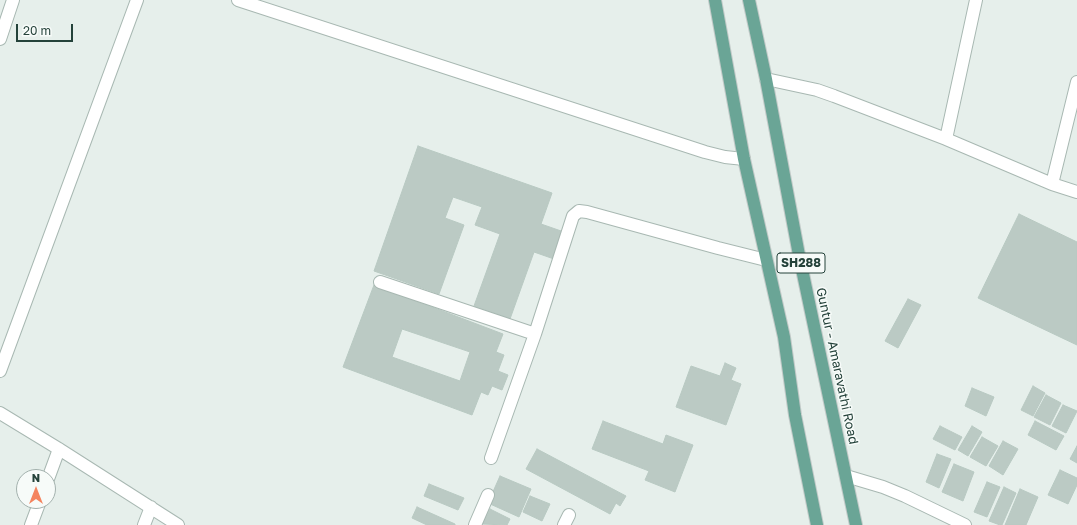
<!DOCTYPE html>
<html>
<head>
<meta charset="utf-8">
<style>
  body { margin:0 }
  #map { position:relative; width:1077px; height:525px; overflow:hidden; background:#e6efeb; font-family:"Golos Text",sans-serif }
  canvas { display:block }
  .north { position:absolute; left:16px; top:469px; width:40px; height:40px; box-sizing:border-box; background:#f7fbf9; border:1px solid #a3b1ad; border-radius:50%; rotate:0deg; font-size:11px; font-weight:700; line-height:16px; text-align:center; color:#24423a }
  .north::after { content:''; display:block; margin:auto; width:14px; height:18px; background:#f4845f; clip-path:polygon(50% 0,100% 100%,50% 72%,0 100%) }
  .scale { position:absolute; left:16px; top:24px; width:57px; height:18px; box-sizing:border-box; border:2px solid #24423a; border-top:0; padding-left:5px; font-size:12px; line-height:14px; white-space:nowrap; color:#24423a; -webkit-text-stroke:3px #f7fbf9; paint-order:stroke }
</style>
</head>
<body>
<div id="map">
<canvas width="1077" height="525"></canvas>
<div class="north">N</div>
<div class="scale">20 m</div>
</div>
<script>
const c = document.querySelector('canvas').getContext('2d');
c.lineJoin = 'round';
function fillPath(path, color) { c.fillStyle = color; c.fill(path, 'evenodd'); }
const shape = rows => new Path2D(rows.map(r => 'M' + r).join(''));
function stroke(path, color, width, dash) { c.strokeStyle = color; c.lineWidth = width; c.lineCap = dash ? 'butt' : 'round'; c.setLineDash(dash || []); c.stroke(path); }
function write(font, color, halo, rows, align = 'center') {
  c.font = font + ' "Golos Text",sans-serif'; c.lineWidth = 3; c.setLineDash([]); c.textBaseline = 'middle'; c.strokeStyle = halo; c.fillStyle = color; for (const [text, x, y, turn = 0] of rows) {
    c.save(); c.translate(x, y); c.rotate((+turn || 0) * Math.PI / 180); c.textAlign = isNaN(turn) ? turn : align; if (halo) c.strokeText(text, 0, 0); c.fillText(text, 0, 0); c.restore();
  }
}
const building = shape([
  [418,146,552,193,541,224,564,232,554,259,534,252,510,319,474,306,500,234,475,225,482,207,453,197,445,218,464,225,439,294,374,271,418,146],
  [1019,214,1077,242,1077,345,978,298,1019,214],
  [374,285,503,334,496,352,504,355,498,371,508,375,502,390,492,386,488,395,481,392,472,415,343,367,374,285],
  [402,329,470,352,460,381,392,357,402,329],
  [908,299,921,305,898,348,885,341,908,299],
  [725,363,736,368,731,380,741,384,726,425,676,407,691,366,720,376,725,363],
  [1033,386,1045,393,1033,416,1021,410,1033,386],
  [972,388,994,397,986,416,965,406,972,388],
  [1046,395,1061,403,1050,425,1034,417,1046,395],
  [1063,405,1077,411,1066,433,1052,426,1063,405],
  [603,421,663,444,666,435,693,445,675,492,645,480,649,471,592,449,603,421],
  [1035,421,1064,436,1056,450,1028,435,1035,421],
  [940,426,962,437,955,450,933,439,940,426],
  [972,426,982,432,968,456,958,450,972,426],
  [982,437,998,446,986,466,970,457,982,437],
  [1003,441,1018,449,1003,475,989,466,1003,441],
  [1077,446,1077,463,1070,459,1077,446],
  [537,449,626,496,620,506,616,503,610,514,526,469,537,449],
  [937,454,951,459,939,488,926,482,937,454],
  [954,464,974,472,963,501,942,492,954,464],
  [1060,470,1077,478,1077,485,1068,504,1048,495,1060,470],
  [500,476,531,489,519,517,488,503,500,476],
  [987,482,1000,487,987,517,974,512,987,482],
  [429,484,464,498,458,510,424,496,429,484],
  [1004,487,1016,493,1002,525,1000,525,989,521,1004,487],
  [1020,489,1038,497,1026,525,1005,525,1020,489],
  [530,496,550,504,542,521,523,512,530,496],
  [417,507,455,524,455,525,427,525,412,518,417,507],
  [490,509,510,519,507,525,482,524,490,509]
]);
fillPath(building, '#bbcac4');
stroke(building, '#b8c9c2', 1);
const minor = shape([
  [238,0,705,152,725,157,744,159],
  [0,39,13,0],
  [766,79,817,90,834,96,946,139,1052,184,1077,82],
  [946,139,976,0],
  [1052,184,1077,192],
  [380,282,535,334],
  [0,371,137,0],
  [0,413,59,449,178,525],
  [491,458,535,334,573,216,579,211,587,212,718,248,766,260],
  [846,476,883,487,905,496,965,525],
  [48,479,59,449],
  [31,525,40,501],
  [144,525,151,507],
  [475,525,488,495],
  [564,525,569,515]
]);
const major = shape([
  [715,0,744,159,784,337,795,415,817,525],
  [749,0,766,79,799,255,856,525]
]);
stroke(minor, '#a8b8b2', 14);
stroke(major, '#c2cac8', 14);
stroke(minor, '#fff', 12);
stroke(major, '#6aa596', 12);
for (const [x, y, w] of [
  [801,263,48]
]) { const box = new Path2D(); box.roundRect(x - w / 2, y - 10, w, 20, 3); c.fillStyle = '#f7fbf9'; c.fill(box); stroke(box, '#24423a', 1); }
write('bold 12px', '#24423a', null, [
  ["SH288",801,263]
]);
write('13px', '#24423a', '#f7fbf9', [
  ["Guntur - Amaravathi Road",837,366,78]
]);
</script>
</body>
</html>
